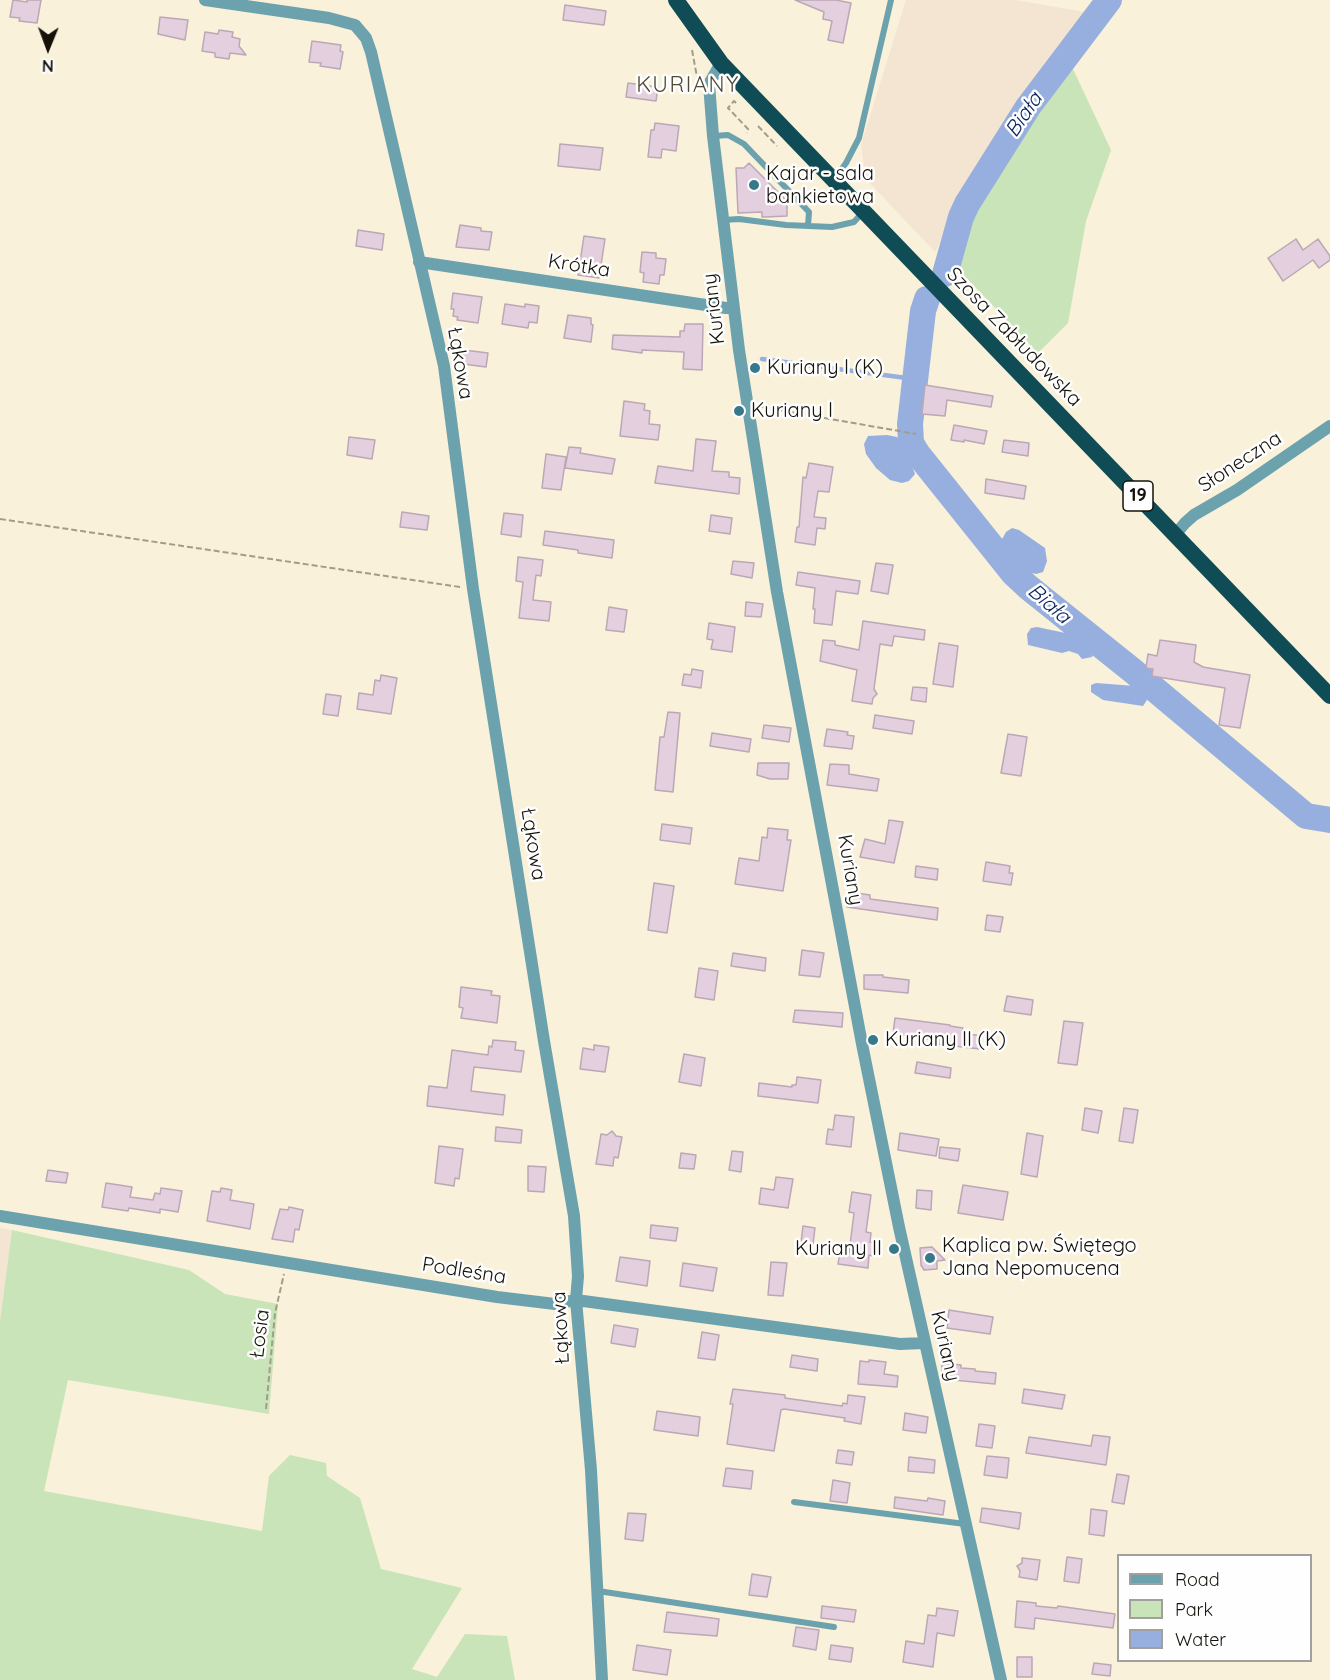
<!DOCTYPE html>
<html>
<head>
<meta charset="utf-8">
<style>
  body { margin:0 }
  #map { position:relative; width:1330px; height:1680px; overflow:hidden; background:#f9f1d9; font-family:Quicksand,sans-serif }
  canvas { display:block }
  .legend { position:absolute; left:1117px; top:1554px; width:195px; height:108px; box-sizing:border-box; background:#fefefe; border:2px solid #a1a09c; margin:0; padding:8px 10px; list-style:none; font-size:18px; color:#15120a }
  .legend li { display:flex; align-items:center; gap:12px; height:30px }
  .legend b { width:30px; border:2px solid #a1a09c }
  .north { position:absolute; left:18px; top:18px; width:60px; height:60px; -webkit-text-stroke:4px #fefefe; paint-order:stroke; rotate:181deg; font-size:16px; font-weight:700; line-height:24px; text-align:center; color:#15120a }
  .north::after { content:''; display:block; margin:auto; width:21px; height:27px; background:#15120a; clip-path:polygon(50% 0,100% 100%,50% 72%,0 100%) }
</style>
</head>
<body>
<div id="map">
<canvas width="1330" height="1680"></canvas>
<ul class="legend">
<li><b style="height:8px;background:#6ba2ad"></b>Road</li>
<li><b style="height:16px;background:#c8e4b8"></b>Park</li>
<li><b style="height:16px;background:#97afde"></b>Water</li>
</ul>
<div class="north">N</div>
</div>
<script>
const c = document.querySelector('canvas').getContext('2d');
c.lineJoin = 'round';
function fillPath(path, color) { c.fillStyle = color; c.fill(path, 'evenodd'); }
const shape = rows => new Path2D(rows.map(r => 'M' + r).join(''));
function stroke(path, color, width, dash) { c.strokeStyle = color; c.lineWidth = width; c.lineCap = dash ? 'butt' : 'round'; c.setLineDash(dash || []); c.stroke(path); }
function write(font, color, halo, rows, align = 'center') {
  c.font = font + ' Quicksand,sans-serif'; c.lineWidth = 5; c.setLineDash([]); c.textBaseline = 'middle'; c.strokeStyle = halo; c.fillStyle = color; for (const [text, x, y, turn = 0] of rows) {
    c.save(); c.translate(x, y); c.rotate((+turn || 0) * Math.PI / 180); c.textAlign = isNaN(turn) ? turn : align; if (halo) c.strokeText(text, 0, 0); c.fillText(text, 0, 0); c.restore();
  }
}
fillPath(shape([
  [906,0,1015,0,1085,12,961,199,935,252,866,179,861,145],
  [0,1228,12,1230,0,1321]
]), '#f4e4d2');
fillPath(shape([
  [1072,67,1111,150,1086,221,1068,323,1038,353,958,269,968,217,1023,125],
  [12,1230,189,1270,225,1294,278,1304,269,1414,68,1380,44,1491,262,1531,269,1476,290,1455,326,1463,327,1476,360,1498,381,1569,462,1588,412,1669,437,1677,465,1634,507,1636,515,1680,0,1680,0,1321]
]), '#c8e4b8');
fillPath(shape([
  [887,435,897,437,905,447,915,474,909,481,902,483,890,480,876,468,866,454,864,444,868,436],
  [1012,528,1019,530,1045,548,1047,561,1043,572,1036,574,1024,571,1001,541,1006,532],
  [1037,627,1075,635,1095,650,1092,657,1082,659,1078,654,1069,651,1062,653,1028,645,1027,634,1031,628],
  [1096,683,1135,686,1142,690,1147,700,1143,706,1103,700,1091,692,1091,685]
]), '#97afde');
stroke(shape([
  [762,359,914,379]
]), '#97afde', 4.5);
stroke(shape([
  [945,274,961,217,967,204,1028,107,1109,0],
  [927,299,923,311,910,424,911,443,917,453,1013,573,1028,587,1133,671,1306,816,1330,820]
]), '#97afde', 26);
const building = shape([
  [13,0,27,2,27,0,41,0,37,23,19,21,20,18,10,17,13,0],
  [795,0,836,0,851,3,843,43,828,40,832,21,823,19,824,12,795,0],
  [565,5,606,11,604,25,563,20,565,5],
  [160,17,188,20,185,40,158,34,160,17],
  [219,30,233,32,232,37,240,39,239,46,246,55,230,53,229,59,215,57,215,53,202,51,205,32,218,34,219,30],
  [312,41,341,45,340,51,343,52,340,69,320,66,321,63,309,62,312,41],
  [628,83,658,87,656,101,626,97,628,83],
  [655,123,679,126,676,151,662,149,661,158,648,157,651,130,654,130,655,123],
  [560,144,603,148,600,170,558,166,560,144],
  [749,163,787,201,787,216,765,217,762,217,762,212,738,213,736,168,744,168,749,163],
  [460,225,481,228,481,231,492,232,489,250,456,247,460,225],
  [358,230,384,234,382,250,356,246,358,230],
  [584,236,605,239,599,278,578,275,584,236],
  [1296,239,1303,250,1318,239,1330,256,1330,260,1319,268,1313,260,1283,281,1268,258,1296,239],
  [642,252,656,253,656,258,666,259,664,275,660,275,659,284,643,282,644,273,640,272,642,252],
  [453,293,482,297,478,323,457,320,458,317,453,316,454,309,451,309,453,293],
  [505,304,525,307,525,304,539,306,537,323,529,322,528,328,502,324,505,304],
  [568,315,591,318,591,324,593,325,591,342,564,338,568,315],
  [685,324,703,324,702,370,683,369,684,352,642,350,642,353,612,349,613,335,680,337,680,331,684,331,685,324],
  [464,350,488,353,486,367,463,364,464,350],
  [925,385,993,396,991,407,947,400,945,416,922,414,925,385],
  [624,401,645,404,644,410,650,411,649,424,660,425,658,440,620,436,624,401],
  [954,425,987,431,984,444,964,440,964,442,951,440,954,425],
  [349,437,375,440,372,459,347,455,349,437],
  [696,439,716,441,712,471,729,472,729,477,740,478,739,494,655,483,658,466,693,471,696,439],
  [1004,440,1029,443,1028,456,1002,452,1004,440],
  [569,447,581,448,580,453,615,459,612,474,565,468,569,447],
  [546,454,566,457,561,490,542,488,546,454],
  [809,463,833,467,829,492,818,491,814,517,826,518,825,529,817,528,815,545,795,542,797,527,799,527,803,477,806,478,809,463],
  [986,479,1026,486,1024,499,985,493,986,479],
  [402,512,429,516,427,530,400,527,402,512],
  [504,513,523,515,521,537,501,534,504,513],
  [711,515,732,518,730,534,709,531,711,515],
  [545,531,614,540,612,558,578,553,578,550,543,545,545,531],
  [518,557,543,560,541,576,536,575,533,600,551,602,549,621,519,618,523,582,516,581,518,557],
  [733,561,754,563,752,578,731,574,733,561],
  [876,563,893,565,888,594,871,591,876,563],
  [798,572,860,581,858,594,836,591,832,625,814,623,815,609,813,609,815,588,796,585,798,572],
  [746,602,763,604,761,617,745,616,746,602],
  [609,607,627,610,624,632,606,630,609,607],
  [863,621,925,630,924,640,894,636,892,646,880,644,874,689,877,694,873,698,872,704,852,701,857,670,820,661,823,640,835,641,835,645,859,650,863,621],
  [709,623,735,627,732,652,711,649,713,640,707,639,709,623],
  [1160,640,1196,645,1194,662,1203,667,1250,675,1240,728,1219,725,1225,688,1152,676,1153,669,1146,668,1148,654,1157,656,1160,640],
  [939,643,958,646,953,687,933,684,939,643],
  [692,669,703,671,701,688,682,685,684,674,691,675,692,669],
  [381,675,397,678,391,714,357,709,359,693,373,695,375,680,380,681,381,675],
  [913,687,927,688,926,702,911,700,913,687],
  [326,694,341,696,338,716,323,714,326,694],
  [668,712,680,713,673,792,655,790,660,737,664,737,668,712],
  [875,715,914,721,912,734,873,728,875,715],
  [764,725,791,728,789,742,762,738,764,725],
  [827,729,848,732,847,735,854,736,852,749,824,746,827,729],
  [712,733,751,739,749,752,710,746,712,733],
  [1008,734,1027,737,1021,776,1001,773,1008,734],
  [758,763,789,763,788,779,770,779,757,775,758,763],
  [830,764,849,765,849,774,879,779,877,791,827,785,830,764],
  [889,820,903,822,894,863,860,857,865,839,885,844,889,820],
  [662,824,692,828,690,844,660,840,662,824],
  [768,828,788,830,787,840,791,840,783,891,735,884,739,858,759,861,762,837,767,838,768,828],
  [986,862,1010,866,1009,873,1013,873,1011,885,983,881,986,862],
  [916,866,938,869,937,880,915,877,916,866],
  [654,883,674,886,667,933,648,930,654,883],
  [849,892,870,895,870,899,938,908,937,920,847,907,849,892],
  [987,915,1003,917,1000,932,985,930,987,915],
  [802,950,824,953,820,977,799,975,802,950],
  [733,953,766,958,765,971,731,966,733,953],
  [699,968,718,971,714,1000,695,997,699,968],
  [864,975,883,975,883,977,909,980,908,993,864,989,864,975],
  [461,987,492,991,491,995,500,996,497,1023,461,1018,463,1008,459,1007,461,987],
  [1007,996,1033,1000,1031,1015,1004,1011,1007,996],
  [795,1010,843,1013,842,1027,793,1022,795,1010],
  [895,1018,950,1025,950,1026,963,1028,962,1033,982,1036,980,1049,937,1044,937,1040,893,1034,895,1018],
  [1064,1021,1083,1023,1077,1065,1058,1063,1064,1021],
  [493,1040,516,1042,515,1050,524,1051,521,1072,474,1067,471,1091,505,1095,503,1115,427,1106,429,1086,447,1088,452,1050,488,1055,489,1046,492,1047,493,1040],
  [594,1045,609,1047,605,1072,580,1069,583,1048,594,1050,594,1045],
  [684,1054,705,1058,701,1086,679,1082,684,1054],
  [917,1062,951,1068,950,1078,915,1073,917,1062],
  [797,1077,821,1080,818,1103,758,1096,759,1083,792,1087,792,1085,796,1085,797,1077],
  [1085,1108,1102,1111,1098,1133,1082,1130,1085,1108],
  [1124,1108,1138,1110,1133,1143,1119,1141,1124,1108],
  [835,1115,854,1117,851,1147,826,1144,828,1129,833,1130,835,1115],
  [496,1127,522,1130,521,1143,495,1141,496,1127],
  [612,1131,616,1136,622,1137,618,1158,614,1157,613,1166,596,1164,601,1134,607,1135,612,1131],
  [900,1133,939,1139,936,1156,898,1150,900,1133],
  [1027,1133,1043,1136,1037,1177,1021,1174,1027,1133],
  [439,1146,463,1149,459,1179,455,1178,454,1186,435,1183,439,1146],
  [940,1147,960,1149,958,1161,939,1158,940,1147],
  [732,1151,743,1152,741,1172,729,1170,732,1151],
  [681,1153,696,1155,694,1169,679,1168,681,1153],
  [528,1166,546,1167,544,1192,528,1191,528,1166],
  [48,1170,68,1173,66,1183,46,1181,48,1170],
  [776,1177,793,1179,788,1208,759,1204,761,1188,774,1190,776,1177],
  [106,1183,132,1187,130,1197,153,1200,155,1193,160,1194,161,1188,182,1191,178,1212,160,1209,160,1213,129,1208,128,1211,102,1207,106,1183],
  [963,1185,1008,1192,1003,1220,958,1213,963,1185],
  [221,1188,232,1190,230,1200,254,1204,250,1229,207,1221,212,1191,220,1192,221,1188],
  [917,1190,932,1191,931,1210,916,1208,917,1190],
  [852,1192,871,1195,866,1232,871,1233,870,1242,875,1243,873,1256,869,1255,868,1268,838,1264,840,1252,849,1253,854,1213,849,1212,852,1192],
  [289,1207,303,1210,299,1230,295,1229,293,1242,272,1239,280,1209,288,1210,289,1207],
  [651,1225,678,1228,676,1241,650,1238,651,1225],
  [803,1226,815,1228,813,1244,801,1242,803,1226],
  [932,1247,945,1260,937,1261,937,1269,924,1270,921,1265,920,1248,932,1247],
  [620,1257,650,1261,647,1286,616,1281,620,1257],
  [771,1262,787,1263,783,1296,768,1295,771,1262],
  [683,1263,717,1268,713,1291,680,1286,683,1263],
  [949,1310,993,1317,990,1334,947,1328,949,1310],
  [614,1325,638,1329,635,1347,611,1343,614,1325],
  [702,1332,719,1335,715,1360,698,1358,702,1332],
  [792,1355,818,1359,817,1371,790,1367,792,1355],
  [869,1360,886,1362,884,1374,898,1376,897,1387,858,1384,860,1361,869,1362,869,1360],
  [942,1363,961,1365,961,1368,975,1369,975,1371,996,1373,995,1384,942,1379,942,1363],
  [733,1389,785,1395,785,1398,842,1406,843,1403,847,1404,848,1395,865,1397,861,1424,844,1421,845,1418,784,1409,781,1410,774,1451,727,1444,733,1404,730,1404,733,1389],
  [1024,1389,1065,1395,1062,1409,1022,1403,1024,1389],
  [657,1411,700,1417,698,1436,654,1430,657,1411],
  [905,1413,928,1417,926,1433,903,1430,905,1413],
  [979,1424,995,1426,992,1448,976,1446,979,1424],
  [1093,1435,1110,1437,1106,1465,1026,1453,1029,1437,1091,1446,1093,1435],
  [838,1450,854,1452,852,1465,836,1463,838,1450],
  [987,1456,1009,1458,1007,1478,984,1475,987,1456],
  [909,1457,935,1460,934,1473,908,1471,909,1457],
  [726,1468,753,1471,751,1489,723,1486,726,1468],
  [1117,1474,1129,1476,1124,1504,1112,1502,1117,1474],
  [833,1480,850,1483,847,1503,830,1501,833,1480],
  [895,1497,927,1501,928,1498,945,1501,943,1515,894,1508,895,1497],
  [982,1508,1021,1513,1019,1529,980,1522,982,1508],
  [1091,1509,1107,1511,1104,1536,1089,1534,1091,1509],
  [628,1513,646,1514,643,1541,625,1539,628,1513],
  [1067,1557,1082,1559,1079,1583,1064,1581,1067,1557],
  [1022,1558,1040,1560,1037,1580,1019,1577,1020,1571,1017,1566,1022,1563,1022,1558],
  [752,1574,771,1577,767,1597,749,1595,752,1574],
  [1017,1601,1036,1603,1036,1606,1057,1608,1058,1606,1115,1614,1113,1628,1035,1618,1034,1629,1015,1627,1017,1601],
  [822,1606,856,1610,854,1622,821,1618,822,1606],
  [937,1608,958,1611,954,1636,937,1633,933,1667,903,1662,906,1641,924,1644,928,1615,936,1616,937,1608],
  [667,1612,719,1619,717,1636,664,1632,667,1612],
  [796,1627,819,1630,816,1650,793,1646,796,1627],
  [637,1645,671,1650,667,1675,633,1670,637,1645],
  [831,1645,853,1648,851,1662,829,1659,831,1645],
  [1017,1657,1032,1657,1032,1677,1017,1677,1017,1657],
  [1094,1663,1111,1665,1110,1676,1092,1674,1094,1663]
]);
fillPath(building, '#e4cfdf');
stroke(building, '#bba7b6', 1.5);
stroke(shape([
  [692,50,697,77],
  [736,103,734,101,728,108,748,129,747,133],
  [758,126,777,146],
  [762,407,916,434],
  [0,519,460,587],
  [266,1409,275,1313,284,1274]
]), '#a29c8a', 2, [6, 3]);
stroke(shape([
  [714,136,728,135,744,144,809,212,808,226],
  [835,178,846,163,859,138,891,0],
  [724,220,739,219,786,225,832,227,854,222,862,213],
  [794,1502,965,1524],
  [598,1591,834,1627]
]), '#6ba2ad', 6);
stroke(shape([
  [205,0,329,18,355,25,366,38,371,52,444,366,473,589,544,1041,574,1216,578,1276,576,1300,591,1470,602,1680],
  [721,63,709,84,713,136,739,350,777,592,862,1044,899,1227,1001,1680],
  [419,262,726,308,733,308],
  [1175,535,1185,523,1194,515,1237,490,1330,426],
  [0,1216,497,1297,555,1304,576,1300,900,1344,924,1343]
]), '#6ba2ad', 12);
stroke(shape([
  [676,0,721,63,1330,696]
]), '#104c56', 16);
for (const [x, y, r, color] of [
  [754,185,6,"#37798b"],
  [755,368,6,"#37798b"],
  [739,411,6,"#37798b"],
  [873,1040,6,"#37798b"],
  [894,1249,6,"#37798b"],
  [930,1258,6,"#37798b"]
]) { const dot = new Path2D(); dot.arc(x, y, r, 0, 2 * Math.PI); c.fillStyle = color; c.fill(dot); stroke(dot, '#fefefe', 2); }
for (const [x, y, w] of [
  [1138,496,30]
]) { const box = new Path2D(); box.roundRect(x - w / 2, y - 15, w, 30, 4.5); c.fillStyle = '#fefefe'; c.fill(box); stroke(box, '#15120a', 1.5); }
write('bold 18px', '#15120a', null, [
  ["19",1138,496]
]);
write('20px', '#15120a', '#fefefe', [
  ["Kajar - sala",766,174],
  ["bankietowa",766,197],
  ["Kuriany I (K)",767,368],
  ["Kuriany I",751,411],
  ["Kuriany II (K)",885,1040],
  ["Kaplica pw. Świętego",942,1246],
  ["Jana Nepomucena",942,1269],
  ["Kuriany II",882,1249,"right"]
], 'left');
write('20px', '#15120a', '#fefefe', [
  ["Krótka",579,266,9],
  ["Kuriany",714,309,-97],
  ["Szosa Zabłudowska",1014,337,46],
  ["Łąkowa",460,363,80],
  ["Słoneczna",1240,462,-33],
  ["Łąkowa",533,844,81],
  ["Kuriany",850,870,80],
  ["Podleśna",464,1271,9],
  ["Łąkowa",561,1328,-93],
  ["Łosia",260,1334,-83],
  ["Kuriany",945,1346,77]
]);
write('italic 21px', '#0c245b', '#fefefe', [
  ["Biała",1024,115,-56],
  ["Biała",1049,604,41]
]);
c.letterSpacing = '1.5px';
write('22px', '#504a37', '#fefefe', [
  ["KURIANY",688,85]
]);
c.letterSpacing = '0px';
</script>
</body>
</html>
